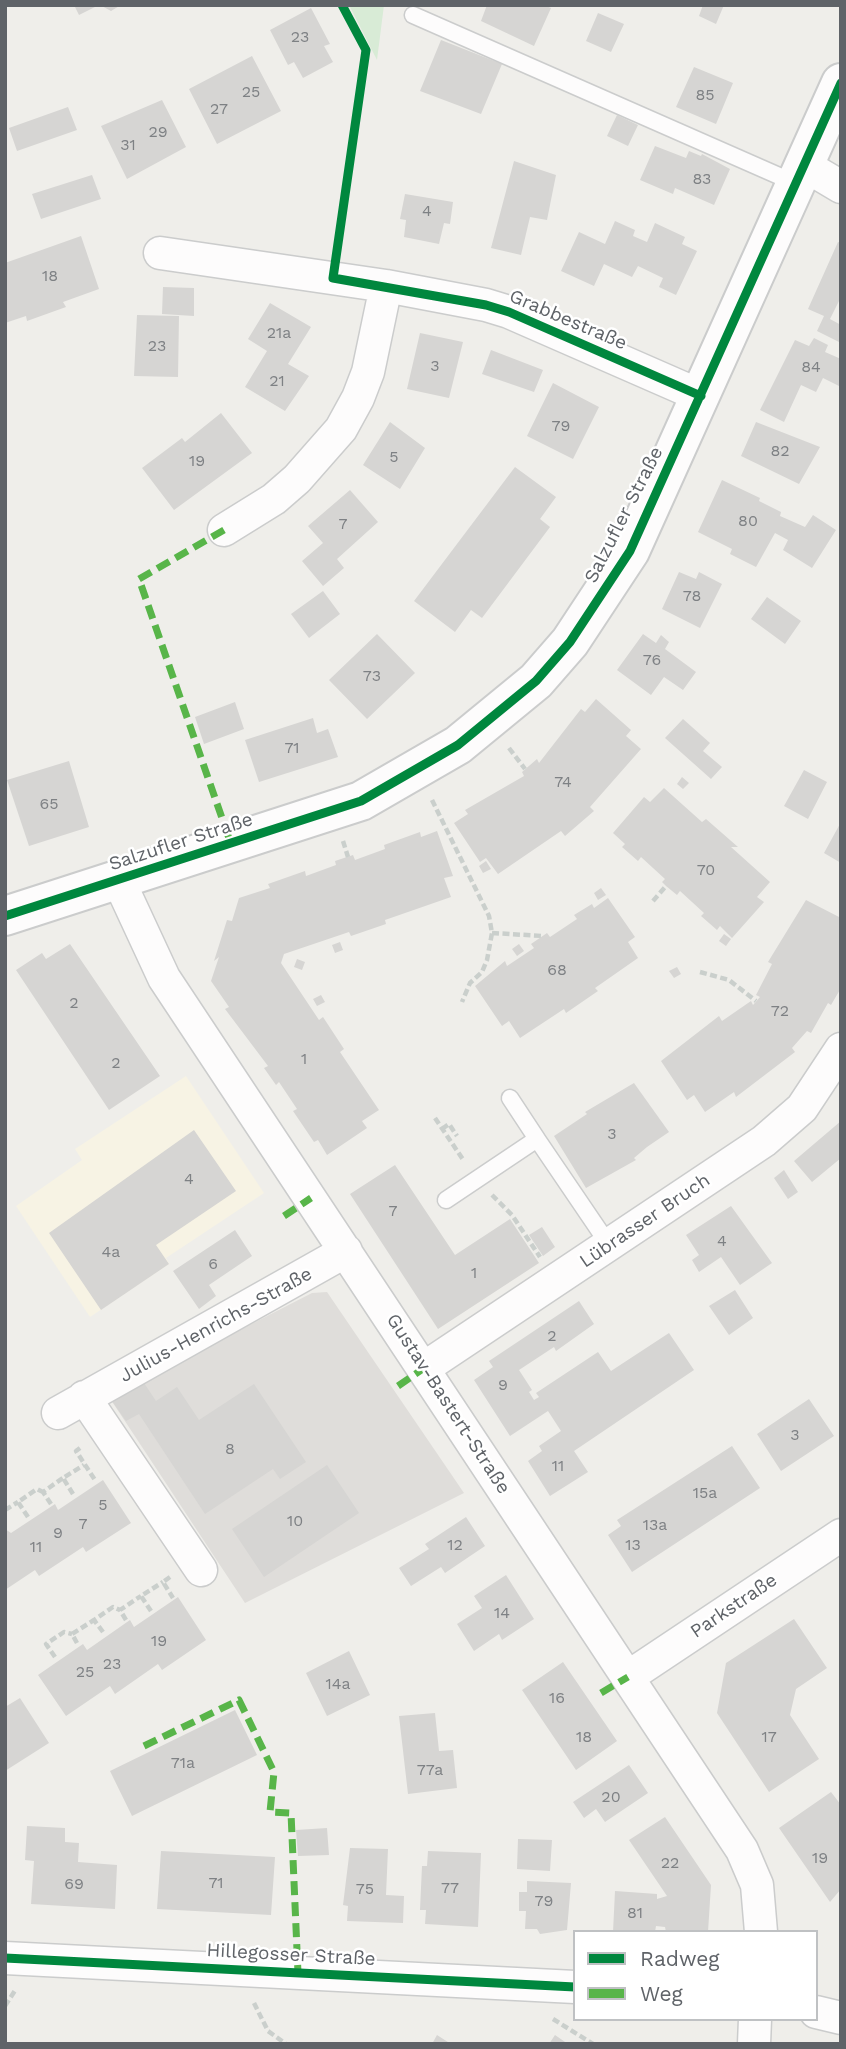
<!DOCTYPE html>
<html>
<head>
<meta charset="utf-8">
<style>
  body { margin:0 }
  #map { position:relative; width:846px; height:2049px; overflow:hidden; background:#efeeea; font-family:"Work Sans",sans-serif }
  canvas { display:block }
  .frame { position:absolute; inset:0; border:7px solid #5f6368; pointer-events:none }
  .legend { position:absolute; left:573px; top:1930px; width:245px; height:91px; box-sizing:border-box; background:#fff; border:2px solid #bfc1c3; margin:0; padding:9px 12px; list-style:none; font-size:21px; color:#5f6368 }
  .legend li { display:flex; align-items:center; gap:14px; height:35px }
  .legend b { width:35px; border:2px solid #bfc1c3 }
</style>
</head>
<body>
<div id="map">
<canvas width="846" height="2049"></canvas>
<div class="frame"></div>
<ul class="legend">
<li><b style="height:9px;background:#00873e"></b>Radweg</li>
<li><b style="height:9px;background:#58b549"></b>Weg</li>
</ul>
</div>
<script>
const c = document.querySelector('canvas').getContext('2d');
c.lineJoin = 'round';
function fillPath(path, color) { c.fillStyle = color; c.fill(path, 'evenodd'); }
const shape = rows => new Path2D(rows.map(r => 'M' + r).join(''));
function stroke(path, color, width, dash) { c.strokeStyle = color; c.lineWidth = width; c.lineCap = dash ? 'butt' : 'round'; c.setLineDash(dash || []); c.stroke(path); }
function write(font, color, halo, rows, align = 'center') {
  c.font = font + ' "Work Sans",sans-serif'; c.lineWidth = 5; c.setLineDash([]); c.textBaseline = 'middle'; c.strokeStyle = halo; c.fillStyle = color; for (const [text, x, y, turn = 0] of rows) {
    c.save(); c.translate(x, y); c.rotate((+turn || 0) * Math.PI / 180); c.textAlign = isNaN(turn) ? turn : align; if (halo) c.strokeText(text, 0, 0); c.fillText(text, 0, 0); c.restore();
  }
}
fillPath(shape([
  [186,1076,264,1193,166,1258,169,1264,90,1317,16,1206,82,1160,75,1149]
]), '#f7f3e4');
fillPath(shape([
  [327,1292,464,1493,245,1603,109,1397,312,1293]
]), '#dfddda');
fillPath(shape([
  [349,5,384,5,377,60]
]), '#d8ebd6');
fillPath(shape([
  [74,5,99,5,79,15],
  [100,5,121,5,111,11],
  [487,5,544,5,551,8,534,46,481,21],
  [703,5,724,5,716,24,699,16],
  [311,8,330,44,324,46,333,62,303,78,294,62,288,65,270,30],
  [598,13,624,24,611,52,586,41],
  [441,40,502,64,481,114,420,91],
  [252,56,281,111,217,144,189,89],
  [694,67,733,83,716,124,676,107],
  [162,100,186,147,127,179,101,126],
  [68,107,77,130,17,151,9,128],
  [617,115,638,125,628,146,607,136],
  [655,146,686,158,689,151,701,156,702,154,730,169,714,205,675,188,673,194,640,180],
  [514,161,556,175,547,220,530,217,521,255,491,248],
  [92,175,101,199,41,219,32,194],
  [405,194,453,202,450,224,444,223,439,244,404,237,406,220,400,219],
  [615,221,635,230,633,236,647,242,655,223,685,237,682,244,697,251,676,295,659,287,663,278,638,266,632,277,604,264,594,286,561,271,579,232,605,244],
  [81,236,99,289,63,302,66,307,27,321,26,316,5,323,5,263],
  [838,242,841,243,841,297,830,319,841,325,841,343,817,331,824,316,808,309],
  [163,287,194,288,194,316,162,314],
  [270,303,311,327,288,364,309,376,285,411,245,387,267,351,248,339],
  [137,315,179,316,178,377,134,376],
  [420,333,463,342,449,398,407,389],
  [814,338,828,345,825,352,841,359,839,386,823,378,816,392,801,385,784,422,760,410,795,340,809,346],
  [491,350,543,370,534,392,482,374],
  [553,383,599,407,573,459,527,436],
  [221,413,252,453,174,510,142,468,182,438,185,442],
  [390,422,425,448,400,489,363,465],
  [756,422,820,447,799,484,741,456],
  [515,467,556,497,540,519,550,527,482,618,471,610,455,632,414,601],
  [722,480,760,498,759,501,781,512,780,516,805,527,813,515,836,530,812,568,783,550,788,540,775,533,756,567,730,554,732,549,698,532],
  [350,490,378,522,337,559,344,568,323,586,302,561,323,543,308,526],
  [679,572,696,579,699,572,722,584,700,628,662,609],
  [323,591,340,614,309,638,291,614],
  [767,597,801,621,785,644,751,619],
  [377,634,415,673,367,719,329,680],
  [643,634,656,643,661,635,669,642,665,649,696,672,683,690,664,677,651,695,617,670],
  [596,699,631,730,626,736,641,749,590,807,594,811,565,836,561,831,498,874,486,858,480,862,454,823,468,814,465,810,524,776,522,772,537,759,539,763,581,709,585,712],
  [235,702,244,729,204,744,195,717],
  [313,718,317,733,328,729,338,757,259,782,245,740],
  [683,719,710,743,703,751,722,767,711,779,665,738],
  [69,761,89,827,29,846,7,780],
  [804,770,827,782,808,819,784,806],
  [682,777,689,783,683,789,677,784],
  [664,788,702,822,706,819,738,847,731,847,770,882,757,897,764,902,732,938,720,926,717,930,701,916,704,913,680,891,677,895,666,886,662,882,665,879,641,857,638,861,622,847,625,844,613,833,644,797,650,802],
  [841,822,841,863,824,853],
  [437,831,453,876,444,878,451,897,385,920,386,924,351,936,349,932,284,954,281,963,319,1020,323,1017,344,1049,340,1052,379,1110,362,1121,367,1128,327,1155,318,1140,314,1142,293,1111,297,1109,279,1082,276,1085,264,1068,268,1066,225,1009,229,1007,211,981,219,957,214,961,227,920,232,921,239,898,270,888,268,884,305,871,306,876,336,865,335,861,353,855,355,860,385,849,384,845,420,832,421,837],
  [486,861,491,869,483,873,479,866],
  [601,888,606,895,598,900,594,893],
  [608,898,635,937,628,942,638,958,595,988,598,991,566,1013,564,1009,520,1038,509,1021,502,1026,475,986,505,961,507,966,534,948,531,944,547,933,550,937,577,919,574,915,592,904,594,908],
  [806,900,841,918,841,988,831,1005,828,1003,811,1033,807,1031,792,1048,795,1052,736,1097,734,1092,705,1112,694,1095,687,1100,661,1061,719,1016,722,1021,751,1001,753,1005,760,997,756,995,772,964,768,962],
  [724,934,731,939,726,946,719,941],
  [340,942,343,950,335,953,332,945],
  [70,944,160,1076,109,1110,16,970,42,953,46,959],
  [519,944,524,951,517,956,512,949],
  [297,959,305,962,302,970,294,967],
  [677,967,681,974,674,978,669,971],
  [321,995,325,1002,317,1006,313,999],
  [634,1083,669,1132,647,1147,634,1158,636,1160,586,1188,554,1136,587,1114,585,1112],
  [841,1121,841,1158,812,1182,794,1161],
  [194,1130,236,1191,156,1245,169,1264,101,1310,49,1233],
  [395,1165,455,1255,510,1219,539,1263,438,1329,350,1194],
  [784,1170,798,1192,788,1199,774,1178],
  [731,1206,772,1263,740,1285,721,1257,699,1272,692,1260,699,1255,686,1235],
  [542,1227,555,1247,543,1256,529,1235],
  [235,1230,252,1256,209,1285,216,1296,199,1309,173,1271],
  [735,1290,753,1318,729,1335,709,1306],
  [579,1301,594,1324,556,1351,554,1347,519,1370,532,1390,529,1392,534,1400,539,1397,536,1393,598,1352,611,1371,669,1333,694,1370,574,1451,588,1472,550,1496,528,1461,542,1451,539,1446,561,1431,548,1411,510,1436,474,1380,493,1367,489,1361],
  [144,1383,156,1401,177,1387,199,1420,254,1384,306,1462,280,1479,273,1469,205,1514,139,1414,126,1421,109,1397],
  [809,1399,834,1436,781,1471,757,1434],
  [732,1446,760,1488,632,1572,608,1535,621,1526,617,1520],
  [327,1465,359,1513,264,1577,232,1529],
  [103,1480,131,1523,86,1552,83,1547,39,1576,35,1570,5,1590,5,1529,11,1533,55,1504,58,1510],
  [466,1517,485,1546,445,1573,441,1567,411,1586,399,1568,429,1549,425,1544],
  [506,1575,534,1619,502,1640,499,1634,474,1651,457,1624,482,1608,474,1596],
  [178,1597,206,1640,162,1670,158,1664,115,1694,110,1686,66,1716,38,1675,83,1644,87,1650,130,1620,134,1627],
  [794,1619,827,1668,796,1689,790,1715,819,1759,769,1792,717,1713,726,1663],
  [349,1651,370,1695,327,1716,306,1673],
  [563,1662,617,1741,576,1770,522,1690],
  [20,1698,49,1743,5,1771,5,1707],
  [235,1710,257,1755,132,1816,110,1771],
  [435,1713,439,1751,453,1750,457,1788,408,1794,399,1716],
  [629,1765,648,1793,605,1822,596,1809,584,1818,573,1802],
  [831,1792,841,1805,841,1889,830,1902,779,1828],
  [665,1817,711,1885,708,1932,666,1932,665,1927,656,1926,655,1932,613,1932,615,1891,657,1894,657,1899,667,1896,629,1840],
  [27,1826,65,1828,65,1842,79,1843,78,1862,117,1865,115,1909,31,1904,34,1861,25,1860],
  [327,1828,329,1855,298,1856,296,1830],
  [518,1839,552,1840,550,1871,517,1869],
  [350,1848,388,1849,386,1895,404,1896,403,1923,347,1921,348,1906,343,1905],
  [161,1851,275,1857,271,1915,157,1909],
  [428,1851,481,1853,478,1927,425,1924,426,1910,420,1910,422,1866,427,1866],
  [527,1881,571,1883,567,1930,540,1934,537,1929,525,1929,526,1911,519,1911,519,1892,527,1892],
  [437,2035,451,2044,432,2044],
  [555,2035,568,2044,549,2044]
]), '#d6d5d3');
const service = shape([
  [413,15,795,183],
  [537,1139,609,1245],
  [446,1200,537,1139,510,1098]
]);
const minor = shape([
  [804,165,841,187],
  [160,253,386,286,486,305,509,312,701,396],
  [224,530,274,499,297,479,341,429,358,398,368,372,386,286],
  [119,881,164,978,742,1850,757,1885,761,1932],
  [424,1368,764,1141,802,1108,841,1049],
  [84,1397,201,1570],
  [58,1413,346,1251],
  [628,1677,841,1535],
  [5,1958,575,1987],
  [816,2012,841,2018],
  [754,2044,755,2019]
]);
const tertiary = shape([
  [5,916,361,801,458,745,536,681,570,642,630,551,841,83]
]);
stroke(service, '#cbcccc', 19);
stroke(minor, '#cbcccc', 35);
stroke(tertiary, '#cbcccc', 42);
stroke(shape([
  [509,748,525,769],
  [432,800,489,916,492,933,487,960,482,972,470,983,462,1002],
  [343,841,348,857],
  [653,901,666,886],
  [492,933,543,936],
  [700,972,729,980,756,1001],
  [435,1118,464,1161],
  [442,1129,449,1124,457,1136],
  [492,1195,512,1215,540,1257],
  [80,1448,76,1451,95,1480],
  [73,1494,63,1478,84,1465],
  [51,1504,43,1492,63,1478],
  [5,1510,18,1502],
  [28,1517,18,1502,37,1489,43,1492],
  [170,1577,163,1582,173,1598],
  [151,1611,141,1596,163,1582],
  [126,1620,120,1610,141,1596],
  [103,1632,94,1620,113,1607,120,1610],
  [77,1643,72,1634,94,1620],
  [55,1657,46,1644,64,1632,72,1634],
  [254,2003,268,2031,286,2044],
  [5,2006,16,1989],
  [553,2019,593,2044]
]), '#cacfcc', 4.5, [7, 3.5]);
stroke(service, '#fdfcfc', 16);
stroke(minor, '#fdfcfc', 32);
stroke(tertiary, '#fdfcfc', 38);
stroke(shape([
  [224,530,139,579,231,844],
  [284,1216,311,1198],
  [398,1386,424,1368],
  [601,1693,628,1677],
  [144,1746,239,1700,274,1772,270,1812,291,1813,298,1973]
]), '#58b549', 7, [14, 7]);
stroke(shape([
  [342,5,366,50,333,278,486,305,509,312,701,396],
  [5,916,361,801,458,745,536,681,570,642,630,551,841,83],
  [5,1958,575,1987]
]), '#00873e', 9);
write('16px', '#7e8184', null, [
  ["23",300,37],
  ["25",251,92],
  ["85",705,95],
  ["27",219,109],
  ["29",158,132],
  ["31",128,145],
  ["83",702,179],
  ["4",427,211],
  ["18",50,276],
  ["21a",279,333],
  ["23",157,346],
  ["3",435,366],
  ["84",811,367],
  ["21",277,381],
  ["79",561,426],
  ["82",780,451],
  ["5",394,457],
  ["19",197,461],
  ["80",748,521],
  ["7",343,524],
  ["78",692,596],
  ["76",652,660],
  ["73",372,676],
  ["71",292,748],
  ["74",563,782],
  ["65",49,804],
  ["70",706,870],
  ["68",557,970],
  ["2",74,1003],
  ["72",780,1011],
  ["1",304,1059],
  ["2",116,1063],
  ["3",612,1134],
  ["4",189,1179],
  ["7",393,1211],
  ["4",722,1241],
  ["4a",111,1252],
  ["6",213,1264],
  ["1",474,1273],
  ["2",552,1336],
  ["9",503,1385],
  ["3",795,1435],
  ["8",230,1449],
  ["11",558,1466],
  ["15a",705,1493],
  ["5",103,1505],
  ["10",295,1521],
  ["7",83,1524],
  ["13a",655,1525],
  ["9",58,1533],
  ["12",455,1545],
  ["13",633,1545],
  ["11",36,1547],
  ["14",502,1613],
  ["19",159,1641],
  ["23",112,1664],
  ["25",85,1672],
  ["14a",338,1684],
  ["16",557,1698],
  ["18",584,1737],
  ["17",769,1737],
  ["71a",183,1763],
  ["77a",430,1770],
  ["20",611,1797],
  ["19",820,1858],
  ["22",670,1863],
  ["71",216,1883],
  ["69",74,1884],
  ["77",450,1888],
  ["75",365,1889],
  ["79",544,1901],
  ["81",635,1913]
]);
write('19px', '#5f6368', '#fff', [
  ["Grabbestraße",568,320,23],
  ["Salzufler Straße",624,515,-63],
  ["Salzufler Straße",181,842,-18],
  ["Lübrasser Bruch",645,1221,-34],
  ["Julius-Henrichs-Straße",216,1325,-29],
  ["Gustav-Bastert-Straße",448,1404,57],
  ["Parkstraße",734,1606,-34],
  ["Hillegosser Straße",291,1955,3]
]);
</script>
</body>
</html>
